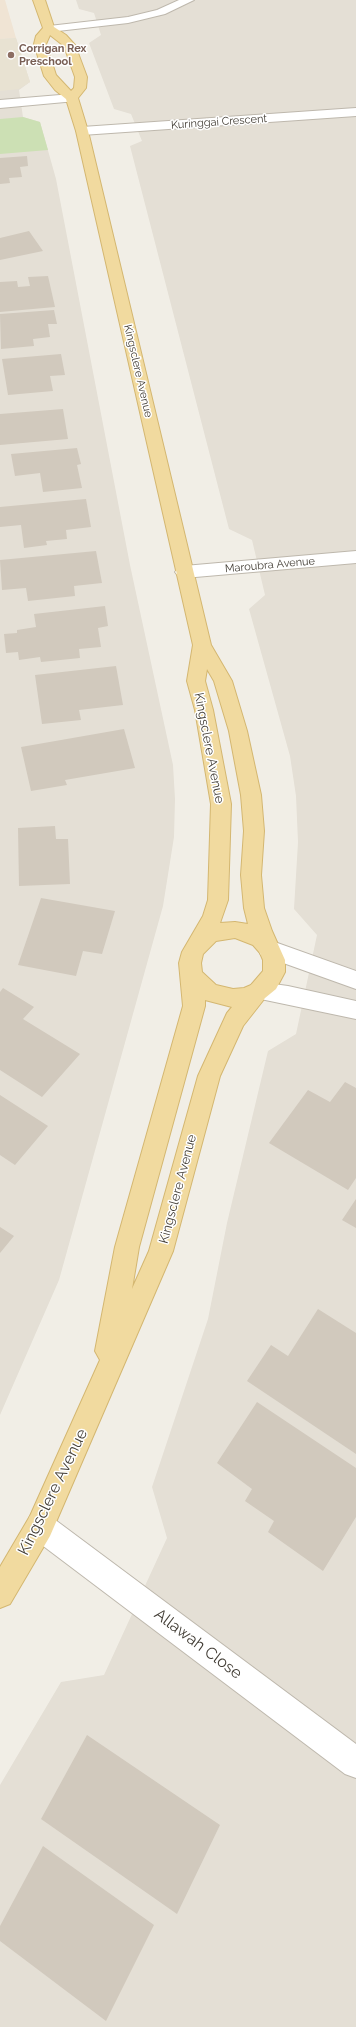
<!DOCTYPE html>
<html>
<head>
<meta charset="utf-8">
<style>
  body { margin:0 }
  canvas { display:block; background:#f1eee6 }
</style>
</head>
<body>
<canvas width="356" height="2027"></canvas>
<script>
const c = document.querySelector('canvas').getContext('2d');
c.lineJoin = 'round';
function fillPath(path, color) { c.fillStyle = color; c.fill(path, 'evenodd'); }
const shape = rows => new Path2D(rows.map(r => 'M' + r).join(''));
function stroke(path, color, width, dash) { c.strokeStyle = color; c.lineWidth = width; c.lineCap = dash ? 'butt' : 'round'; c.setLineDash(dash || []); c.stroke(path); }
function write(font, color, halo, rows, align = 'center') {
  c.font = font + ' Raleway,sans-serif'; c.lineWidth = 3; c.setLineDash([]); c.textBaseline = 'middle'; c.strokeStyle = halo; c.fillStyle = color; for (const [text, x, y, turn = 0] of rows) {
    c.save(); c.translate(x, y); c.rotate((+turn || 0) * Math.PI / 180); c.textAlign = isNaN(turn) ? turn : align; if (halo) c.strokeText(text, 0, 0); c.fillText(text, 0, 0); c.restore();
  }
}
fillPath(shape([
  [76,0,356,0,356,2027,0,2027,0,1785,61,1682,104,1675,167,1538,152,1487,208,1319,227,1223,268,1051,296,1034,317,935,294,909,298,842,296,796,290,756,249,609,265,595,252,540,229,529,130,146,142,141,131,114,114,109,89,43,101,35,94,13,79,9],
  [16,38,30,82,19,90,23,117,40,122,56,179,130,565,173,765,175,799,174,837,163,906,59,1280,0,1415,0,39]
]), '#e4dfd5');
fillPath(shape([
  [0,0,5,0,16,38,0,39]
]), '#f0e4d4');
fillPath(shape([
  [16,38,30,82,19,89,0,91,0,39]
]), '#e8e2d2');
fillPath(shape([
  [23,117,40,122,48,150,0,154,0,119]
]), '#cce0b4');
fillPath(shape([
  [27,156,28,166,20,167,22,177,9,178,10,183,0,184,0,158],
  [29,231,43,251,0,260,0,238],
  [48,276,55,307,0,312,0,282,17,281,18,287,30,286,28,277],
  [54,310,57,324,48,324,50,337,33,339,34,346,1,349,0,314],
  [61,354,65,375,50,376,53,391,8,395,2,359],
  [63,409,68,439,0,445,0,414],
  [77,448,81,464,77,465,82,488,43,492,40,473,15,476,11,454],
  [86,499,91,527,66,530,67,539,46,541,47,545,24,548,21,525,0,527,0,507],
  [96,551,102,583,74,586,75,596,28,601,26,588,2,590,0,560],
  [105,606,108,626,98,628,101,647,79,649,80,658,41,662,40,657,19,660,18,652,6,653,4,634,17,633,17,630,36,627,34,614],
  [116,666,123,705,79,710,81,720,42,724,35,675],
  [124,729,135,768,65,780,67,785,31,791,21,747],
  [55,826,56,839,68,839,70,884,19,886,18,828],
  [41,898,115,911,102,954,83,951,76,976,18,965],
  [3,988,34,1007,23,1019,80,1054,42,1097,0,1070,0,992],
  [345,1082,356,1088,356,1178,348,1190,269,1143,308,1090,330,1102],
  [0,1095,48,1126,15,1165,0,1155],
  [356,1199,356,1228,342,1220],
  [0,1227,14,1236,0,1253],
  [318,1309,356,1333,356,1454,247,1381,271,1345,288,1356],
  [257,1402,356,1468,356,1517,323,1571,268,1532,274,1521,245,1501,252,1489,217,1463],
  [87,1735,220,1825,177,1914,41,1819],
  [43,1846,154,1925,106,2021,0,1941,0,1926]
]), '#d1c9bd');
const minor = shape([
  [179,0,194,0,165,14,128,23,49,32,43,29,49,26,128,17,157,10,179,0],
  [72,94,78,98,76,101,0,108,0,100,72,94],
  [356,108,356,116,82,135,76,131,82,127,356,108],
  [356,551,356,563,184,578,178,576,175,572,178,568,184,566,356,551],
  [269,940,356,971,356,989,261,955,258,949,261,943,269,940],
  [259,982,288,986,356,1001,356,1019,251,997,248,991,251,985,259,982],
  [40,1512,50,1516,356,1744,356,1778,345,1774,30,1536,26,1526,30,1516,40,1512]
]);
const major = shape([
  [33,0,45,0,54,27,66,35,75,45,87,77,86,88,78,98,88,131,211,645,232,681,247,731,261,795,264,831,261,875,264,908,272,931,285,960,285,972,276,989,265,998,243,1026,220,1076,173,1251,50,1536,10,1604,0,1608,0,1567,30,1516,100,1360,95,1351,115,1247,183,1006,179,963,182,952,203,916,208,900,211,804,195,710,187,681,193,645,76,131,66,99,55,90,44,76,34,44,36,36,43,28,33,0],
  [50,35,64,46,75,77,74,88,71,91,56,75,46,44,50,35],
  [207,669,214,681,229,731,241,795,244,831,241,875,244,908,248,924,235,922,220,923,228,900,231,804,213,710,205,681,207,669],
  [235,938,253,945,260,953,263,960,263,971,251,985,244,988,233,989,216,985,202,972,201,963,203,954,216,941,235,938],
  [205,1000,232,1007,227,1013,198,1076,149,1251,132,1289,139,1247,205,1006,205,1000]
]);
stroke(minor, '#beb8ad', 2);
stroke(major, '#d4b771', 2);
fillPath(minor, '#fff');
fillPath(major, '#f1da9f');
for (const [x, y, r, color] of [
  [11,55,4,"#8d6e63"]
]) { const dot = new Path2D(); dot.arc(x, y, r, 0, 2 * Math.PI); c.fillStyle = color; c.fill(dot); stroke(dot, '#fff', 1.5); }
write('bold 11px', '#785e54', '#fff', [
  ["Corrigan Rex",19,49],
  ["Preschool",19,62]
], 'left');
write('11px', '#433e36', '#fff', [
  ["Kuringgai Crescent",219,122,-4],
  ["Kingsclere Avenue",138,371,77],
  ["Maroubra Avenue",270,565,-5]
]);
write('13px', '#433e36', '#fff', [
  ["Kingsclere Avenue",209,748,79],
  ["Kingsclere Avenue",178,1189,-75]
]);
write('16px', '#433e36', '#fff', [
  ["Kingsclere Avenue",53,1492,-64],
  ["Allawah Close",198,1644,37]
]);
</script>
</body>
</html>
